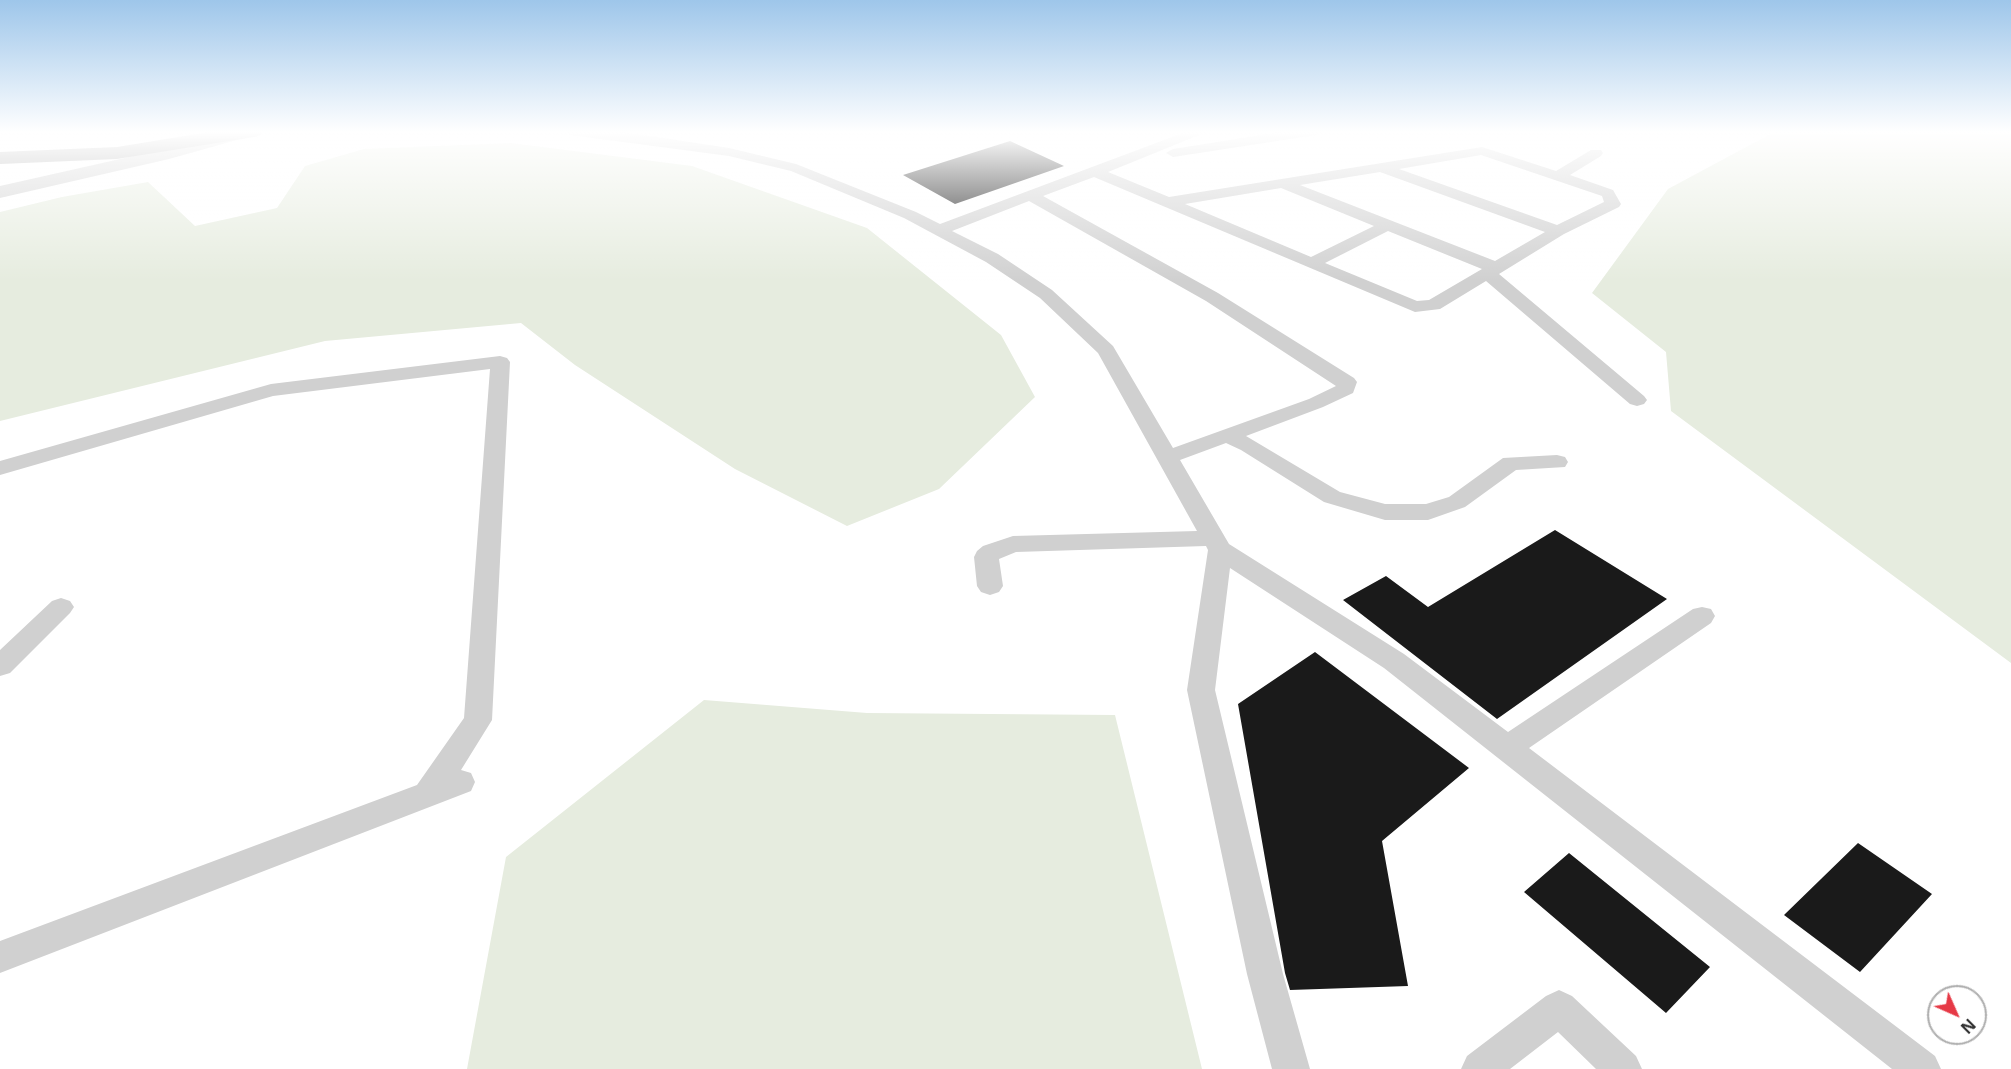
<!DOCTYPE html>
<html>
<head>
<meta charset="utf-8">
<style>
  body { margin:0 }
  #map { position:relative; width:2011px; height:1069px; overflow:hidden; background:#fff; font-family:"Open Sans",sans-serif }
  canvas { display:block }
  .north { position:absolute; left:1927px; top:985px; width:60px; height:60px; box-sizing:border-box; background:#fff; border:2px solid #adadad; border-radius:50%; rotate:135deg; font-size:16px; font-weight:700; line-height:24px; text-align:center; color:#333 }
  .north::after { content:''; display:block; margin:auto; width:21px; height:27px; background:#e63946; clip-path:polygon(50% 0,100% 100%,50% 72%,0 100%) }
</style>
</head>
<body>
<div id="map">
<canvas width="2011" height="1069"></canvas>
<div class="north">N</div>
</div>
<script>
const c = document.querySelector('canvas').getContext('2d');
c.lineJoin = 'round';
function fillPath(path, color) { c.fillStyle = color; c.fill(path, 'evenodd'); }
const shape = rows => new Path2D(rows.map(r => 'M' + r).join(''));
fillPath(shape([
  [1776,131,2011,131,2011,663,1671,411,1666,352,1592,293,1668,189],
  [511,143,692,166,867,228,1001,335,1035,397,939,489,847,526,735,469,575,365,521,323,325,341,0,421,0,212,62,197,148,182,195,226,277,208,305,166,364,149],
  [704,700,867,713,1115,715,1202,1069,467,1069,506,857]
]), '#e6ecdf');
fillPath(shape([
  [1010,141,1064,166,955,204,903,175],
  [1555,530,1667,599,1497,719,1343,600,1386,576,1428,607],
  [1315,652,1469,768,1382,841,1408,986,1290,990,1285,973,1238,704],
  [1858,843,1932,894,1860,972,1784,915],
  [1569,853,1710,967,1666,1013,1524,892]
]), '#1a1a1a');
fillPath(shape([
  [563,131,612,131,650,136,729,148,796,164,916,212,940,224,1188,131,1209,131,1108,172,1169,197,1482,147,1556,171,1591,150,1601,150,1603,153,1601,156,1570,175,1613,190,1621,204,1619,207,1564,234,1499,274,1644,396,1647,400,1644,404,1637,406,1630,404,1486,281,1440,309,1415,312,1094,177,1043,196,1218,293,1354,378,1357,382,1353,393,1323,407,1246,436,1340,492,1385,504,1426,504,1449,497,1503,458,1557,455,1565,457,1568,462,1565,467,1516,470,1465,507,1428,520,1385,520,1324,502,1241,450,1226,443,1180,460,1229,544,1404,654,1508,732,1693,609,1702,607,1711,609,1715,616,1711,623,1529,748,1935,1056,1941,1069,1892,1069,1384,668,1230,568,1215,690,1283,974,1310,1069,1272,1069,1247,974,1187,690,1208,550,1206,546,1016,552,999,559,1003,586,999,592,990,595,981,592,977,586,974,557,977,551,983,546,1013,536,1197,531,1098,353,1040,298,986,262,904,218,791,171,729,156,570,135,563,131],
  [1481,155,1602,196,1604,202,1557,225,1399,169,1481,155],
  [1380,172,1545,232,1495,261,1300,185,1380,172],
  [1281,188,1374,226,1311,257,1185,204,1281,188],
  [1029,201,1206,301,1336,386,1309,399,1173,448,1113,346,1052,290,998,254,952,231,1029,201],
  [1388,231,1482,269,1429,300,1417,301,1325,263,1388,231],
  [1286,131,1323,131,1316,135,1173,157,1166,153,1173,149,1286,131],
  [500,356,507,358,510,362,492,720,461,770,471,773,475,782,471,791,0,973,0,941,417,785,464,718,490,369,273,396,0,475,0,461,271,384,500,356],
  [61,598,70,601,74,607,70,613,10,673,0,676,0,650,52,601,61,598],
  [1559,990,1572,996,1636,1056,1642,1069,1596,1069,1558,1032,1510,1069,1461,1069,1467,1056,1546,996,1559,990]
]), '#d0d0d0');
fillPath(shape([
  [228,131,245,131,247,134,244,138,169,159,0,198,0,186,160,150,228,131]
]), '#d0d0d0');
fillPath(shape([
  [215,131,263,131,261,135,254,137,117,159,0,164,0,152,117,147,215,131]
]), '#a2a2a2');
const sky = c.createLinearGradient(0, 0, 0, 281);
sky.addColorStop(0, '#9ec6ea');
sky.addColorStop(0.47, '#fff');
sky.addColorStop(1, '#ffffff00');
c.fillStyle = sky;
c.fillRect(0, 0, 2011, 281);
</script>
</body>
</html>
